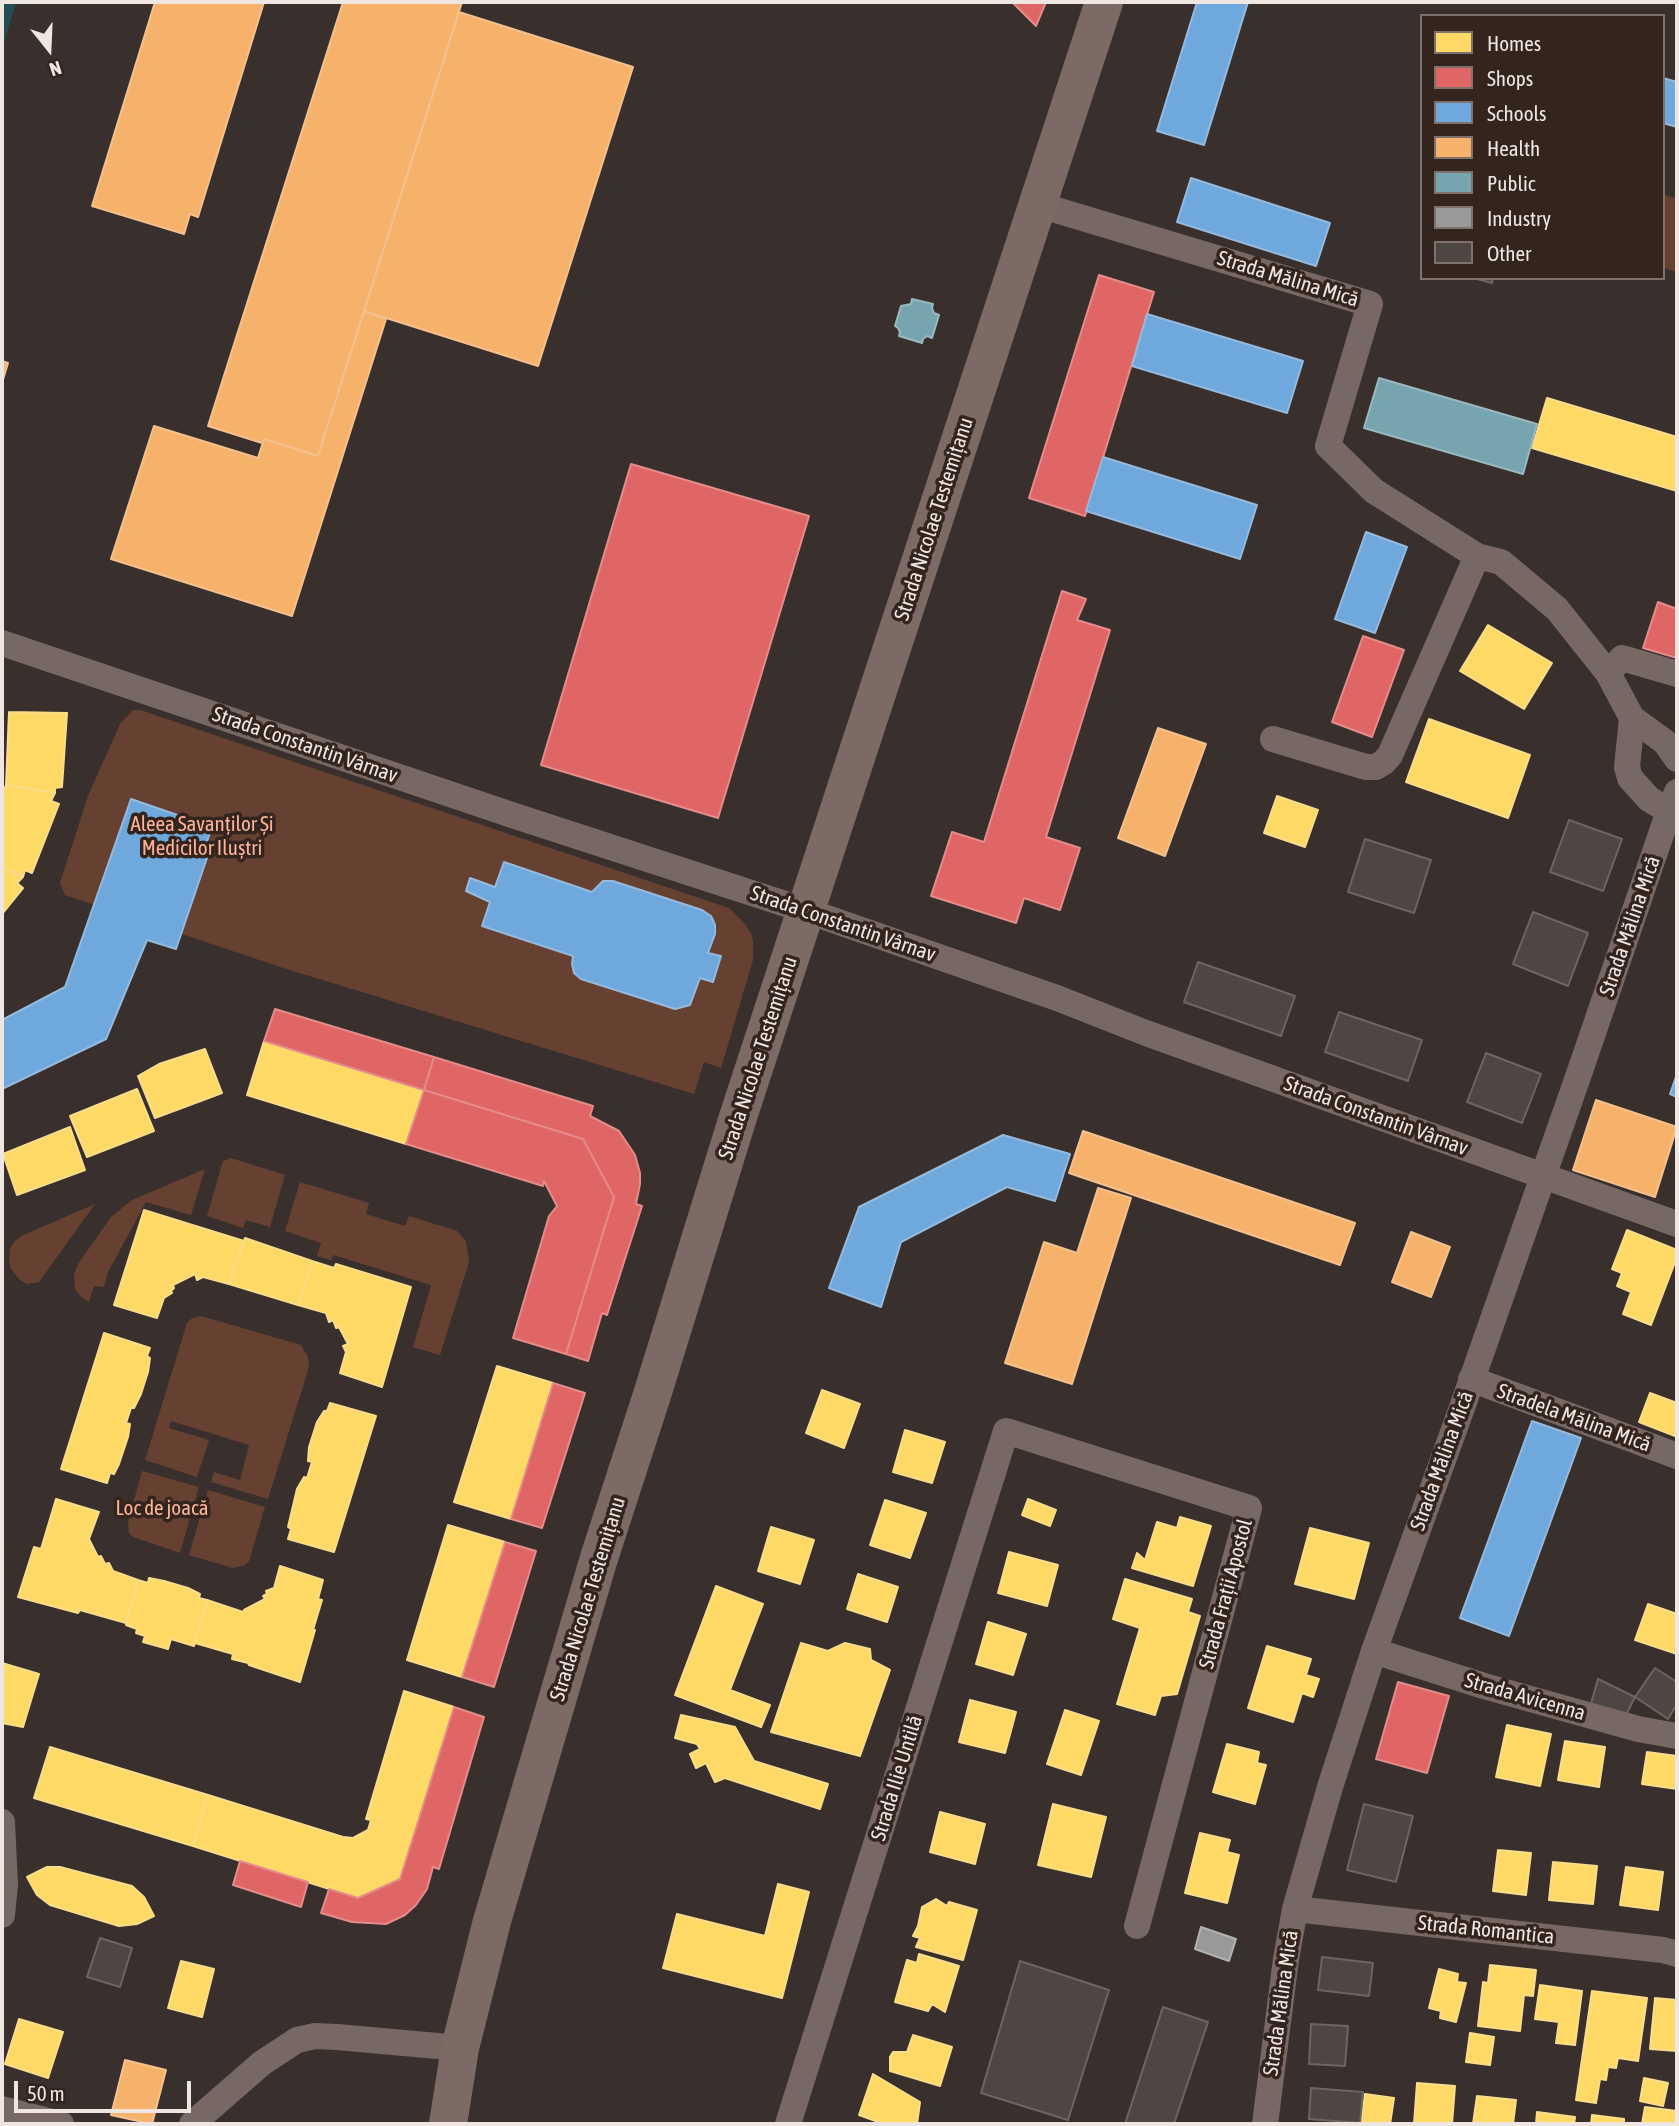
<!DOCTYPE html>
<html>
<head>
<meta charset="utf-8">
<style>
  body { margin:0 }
  #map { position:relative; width:1679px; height:2126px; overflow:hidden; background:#39302d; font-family:"Asap Condensed",sans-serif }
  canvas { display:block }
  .frame { position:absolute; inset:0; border:4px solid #efe5e1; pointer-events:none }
  .legend { position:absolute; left:1420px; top:14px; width:245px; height:266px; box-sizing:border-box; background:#34241e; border:2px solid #7f716c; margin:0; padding:9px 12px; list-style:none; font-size:21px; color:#efe5e1 }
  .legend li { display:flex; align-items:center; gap:14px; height:35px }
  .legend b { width:35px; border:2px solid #7f716c }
  .north { position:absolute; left:14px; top:14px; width:70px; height:70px; -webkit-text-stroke:5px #34241e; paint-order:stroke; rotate:162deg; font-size:19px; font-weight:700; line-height:28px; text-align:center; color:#efe5e1 }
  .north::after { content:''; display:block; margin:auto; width:24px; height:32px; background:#efe5e1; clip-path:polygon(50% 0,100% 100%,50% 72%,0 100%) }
  .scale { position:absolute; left:14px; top:2081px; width:177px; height:32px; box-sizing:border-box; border:4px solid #efe5e1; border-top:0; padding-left:9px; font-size:21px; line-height:24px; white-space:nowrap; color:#efe5e1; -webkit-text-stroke:5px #34241e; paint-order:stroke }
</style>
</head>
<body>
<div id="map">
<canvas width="1679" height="2126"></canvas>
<div class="frame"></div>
<ul class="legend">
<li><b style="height:19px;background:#ffd966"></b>Homes</li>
<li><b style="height:19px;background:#e06666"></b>Shops</li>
<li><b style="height:19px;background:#6fa8dc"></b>Schools</li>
<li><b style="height:19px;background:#f6b26b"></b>Health</li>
<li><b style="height:19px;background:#76a5af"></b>Public</li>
<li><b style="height:19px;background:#999"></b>Industry</li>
<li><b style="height:19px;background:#4e4643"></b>Other</li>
</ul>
<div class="north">N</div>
<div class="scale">50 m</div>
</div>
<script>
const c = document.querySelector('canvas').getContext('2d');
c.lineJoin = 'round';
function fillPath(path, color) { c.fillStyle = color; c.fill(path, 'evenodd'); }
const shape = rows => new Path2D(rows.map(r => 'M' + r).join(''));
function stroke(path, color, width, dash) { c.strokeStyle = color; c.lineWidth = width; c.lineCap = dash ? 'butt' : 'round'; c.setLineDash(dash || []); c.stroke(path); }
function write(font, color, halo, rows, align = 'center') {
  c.font = font + ' "Asap Condensed",sans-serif'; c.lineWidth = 7; c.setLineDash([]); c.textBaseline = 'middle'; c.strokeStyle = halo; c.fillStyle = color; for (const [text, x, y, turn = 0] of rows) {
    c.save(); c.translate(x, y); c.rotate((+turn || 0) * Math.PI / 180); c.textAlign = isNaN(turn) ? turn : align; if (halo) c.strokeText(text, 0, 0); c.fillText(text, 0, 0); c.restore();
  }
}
fillPath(shape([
  [1663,195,1677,198,1677,272,1663,268],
  [133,710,140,710,729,908,745,924,751,933,753,941,753,960,721,1068,704,1062,694,1094,277,966,65,895,60,883,88,796,120,724],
  [231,1158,285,1175,270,1227,246,1220,243,1228,207,1216,223,1161],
  [205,1169,191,1215,146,1202,108,1272,104,1287,94,1286,89,1302,82,1298,75,1289,74,1275,78,1264,111,1217,132,1200],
  [300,1182,369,1203,366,1214,405,1226,409,1216,457,1231,466,1241,469,1262,440,1355,413,1347,431,1285,333,1255,331,1260,317,1256,321,1243,285,1231],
  [95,1204,39,1282,27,1284,20,1280,11,1269,9,1260,10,1248,15,1241,21,1236],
  [201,1316,301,1345,308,1357,309,1367,268,1499,211,1482,214,1472,240,1480,249,1445,171,1421,169,1428,209,1440,197,1477,145,1460,187,1323,191,1319],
  [142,1471,199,1487,180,1553,133,1537,129,1533,128,1522],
  [208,1490,265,1507,249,1561,245,1565,233,1568,189,1555]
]), '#664031');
fillPath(shape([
  [2,2,16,2,2,50]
]), '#224e52');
const homes = shape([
  [1547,398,1677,437,1677,491,1532,448,1547,398],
  [1488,625,1552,663,1524,709,1460,671,1488,625],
  [9,712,67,713,62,787,55,788,55,793,6,785,9,712],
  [1429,719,1530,755,1508,818,1406,782,1429,719],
  [6,785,55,793,51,801,59,804,32,873,25,870,23,877,2,866,2,795,6,785],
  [1277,796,1318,810,1305,847,1264,833,1277,796],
  [2,866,23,877,17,883,23,888,2,914,2,866],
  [264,1041,424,1090,406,1144,247,1095,264,1041],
  [205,1049,222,1093,155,1118,138,1076,159,1064,205,1049],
  [137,1089,154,1131,87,1157,70,1116,137,1089],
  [70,1127,85,1170,17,1195,3,1154,70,1127],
  [144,1210,244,1241,229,1284,203,1277,197,1280,195,1274,173,1285,174,1288,171,1291,172,1293,164,1298,157,1318,114,1305,144,1210],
  [1627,1230,1677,1250,1677,1257,1651,1325,1623,1314,1631,1292,1617,1286,1622,1273,1612,1269,1627,1230],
  [245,1238,312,1261,298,1305,229,1284,245,1238],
  [312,1261,334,1268,336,1264,411,1287,382,1387,340,1373,346,1352,343,1346,348,1344,339,1327,336,1328,333,1320,329,1322,326,1313,298,1305,312,1261],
  [104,1333,150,1348,147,1356,150,1358,148,1372,141,1394,134,1408,131,1408,126,1423,130,1424,128,1437,119,1464,114,1474,110,1473,107,1483,61,1469,104,1333],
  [497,1366,553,1383,511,1519,454,1502,497,1366],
  [822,1390,860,1404,844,1448,806,1433,822,1390],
  [1650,1393,1677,1403,1677,1431,1675,1436,1639,1422,1650,1393],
  [330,1403,376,1416,334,1552,288,1539,291,1529,288,1527,297,1489,304,1477,307,1478,312,1462,308,1461,309,1447,317,1422,324,1411,327,1411,330,1403],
  [905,1430,945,1442,932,1483,893,1472,905,1430],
  [56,1499,99,1512,89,1539,98,1557,101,1556,105,1564,109,1563,113,1571,138,1580,126,1623,80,1610,78,1613,18,1597,34,1547,41,1549,56,1499],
  [1028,1499,1056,1510,1050,1526,1022,1515,1028,1499],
  [885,1500,926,1513,910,1558,870,1545,885,1500],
  [1180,1517,1211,1526,1193,1586,1132,1568,1137,1553,1145,1560,1157,1522,1177,1528,1180,1517],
  [448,1525,505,1542,462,1677,407,1660,448,1525],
  [771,1527,814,1540,800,1584,758,1571,771,1527],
  [1310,1528,1369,1543,1354,1599,1295,1584,1310,1528],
  [1009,1552,1058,1565,1047,1606,998,1593,1009,1552],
  [280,1566,323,1580,318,1599,322,1600,313,1630,315,1630,300,1682,249,1665,248,1663,232,1659,233,1654,195,1643,207,1600,243,1612,244,1610,265,1599,263,1596,267,1594,266,1591,274,1588,280,1566],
  [858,1574,898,1587,887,1622,847,1609,858,1574],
  [149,1578,164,1581,188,1588,200,1594,199,1598,207,1600,194,1646,171,1639,168,1649,143,1642,145,1636,136,1633,137,1629,126,1625,138,1580,148,1583,149,1578],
  [1125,1579,1192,1599,1188,1612,1200,1616,1177,1694,1161,1696,1155,1715,1117,1704,1140,1628,1113,1619,1125,1579],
  [716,1586,763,1604,730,1690,770,1705,761,1727,675,1695,716,1586],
  [1648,1604,1677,1614,1677,1654,1635,1640,1648,1604],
  [988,1622,1026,1634,1013,1675,976,1664,988,1622],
  [801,1643,828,1651,845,1643,870,1649,871,1660,890,1670,860,1756,771,1732,801,1643],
  [1267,1646,1311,1659,1306,1675,1319,1679,1313,1697,1302,1693,1293,1722,1248,1708,1267,1646],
  [2,1663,39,1674,23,1727,2,1723,2,1663],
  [404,1691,454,1707,418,1825,400,1879,358,1898,193,1846,208,1795,343,1837,353,1838,368,1830,371,1820,366,1819,404,1691],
  [970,1700,1016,1712,1005,1753,959,1742,970,1700],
  [1065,1710,1099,1721,1081,1775,1047,1764,1065,1710],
  [681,1715,735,1727,754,1761,828,1784,820,1809,725,1778,715,1782,706,1763,696,1768,690,1754,700,1749,697,1744,675,1738,681,1715],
  [1507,1725,1551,1734,1540,1786,1496,1777,1507,1725],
  [1565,1741,1605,1747,1599,1787,1558,1780,1565,1741],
  [1227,1744,1259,1752,1257,1763,1266,1765,1255,1804,1213,1792,1227,1744],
  [50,1747,208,1795,193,1846,34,1798,50,1747],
  [1647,1752,1677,1756,1677,1789,1642,1784,1647,1752],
  [1053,1804,1106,1817,1091,1877,1038,1865,1053,1804],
  [940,1812,985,1824,975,1864,930,1852,940,1812],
  [1200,1833,1230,1840,1227,1852,1239,1855,1227,1903,1185,1893,1200,1833],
  [1498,1850,1531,1853,1526,1895,1493,1891,1498,1850],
  [1553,1862,1597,1866,1593,1904,1549,1900,1553,1862],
  [47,1867,60,1867,132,1886,144,1897,154,1916,137,1924,119,1926,50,1905,37,1895,27,1877,47,1867],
  [1626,1867,1663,1872,1658,1910,1620,1905,1626,1867],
  [778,1884,809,1892,782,1998,663,1968,677,1914,765,1936,778,1884],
  [936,1899,947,1906,949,1902,977,1910,963,1960,916,1947,920,1938,913,1936,918,1926,922,1907,936,1899],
  [919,1954,959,1966,945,2012,932,2004,928,2011,895,2002,907,1960,917,1963,919,1954],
  [181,1961,214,1969,202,2017,168,2008,181,1961],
  [1490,1965,1536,1970,1533,1996,1524,1995,1520,2031,1478,2026,1483,1982,1488,1983,1490,1965],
  [1439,1969,1458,1974,1457,1982,1466,1983,1456,2022,1440,2018,1441,2011,1429,2008,1439,1969],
  [1540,1985,1582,1991,1575,2045,1556,2043,1559,2022,1535,2019,1540,1985],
  [1592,1991,1647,1998,1638,2061,1618,2058,1616,2068,1608,2067,1606,2080,1600,2079,1596,2103,1576,2100,1592,1991],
  [1655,1998,1677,2000,1677,2051,1650,2049,1655,1998],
  [19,2019,63,2032,48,2078,5,2064,19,2019],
  [1470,2033,1494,2037,1490,2065,1466,2062,1470,2033],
  [913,2035,952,2047,940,2086,890,2071,890,2057,893,2052,907,2052,913,2035],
  [873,2074,920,2102,917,2124,884,2124,859,2115,873,2074],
  [1644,2078,1668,2083,1663,2106,1640,2101,1644,2078],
  [1417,2083,1455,2086,1452,2124,1414,2124,1417,2083],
  [1365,2094,1394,2098,1390,2124,1361,2124,1365,2094],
  [1477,2096,1516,2100,1513,2124,1473,2124,1477,2096],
  [1645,2107,1677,2111,1677,2124,1642,2124,1645,2107],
  [1537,2112,1575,2117,1574,2124,1536,2124,1537,2112],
  [1592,2115,1624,2119,1624,2124,1591,2124,1592,2115]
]);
fillPath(homes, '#ffd966');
stroke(homes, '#fadd8b', 2);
const shops = shape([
  [1012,2,1046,2,1036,26,1012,2],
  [1099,275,1154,292,1085,516,1029,498,1099,275],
  [631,464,809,516,718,818,541,765,631,464],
  [1062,591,1086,599,1077,620,1110,630,1046,837,1080,848,1060,910,1024,898,1016,923,931,896,952,832,984,842,1062,591],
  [1658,602,1677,609,1677,658,1643,648,1658,602],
  [1363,636,1404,650,1372,737,1332,722,1363,636],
  [275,1009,434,1057,424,1090,264,1041,275,1009],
  [434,1057,593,1106,590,1116,619,1131,635,1155,640,1173,640,1184,636,1204,642,1206,607,1315,602,1313,588,1361,566,1354,614,1197,583,1139,424,1090,434,1057],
  [424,1090,583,1139,614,1197,566,1354,513,1338,549,1216,557,1206,544,1181,543,1186,406,1144,424,1090],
  [553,1383,585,1393,542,1528,511,1519,553,1383],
  [505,1542,536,1551,494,1687,462,1677,505,1542],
  [1398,1682,1449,1696,1427,1773,1376,1759,1398,1682],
  [454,1707,484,1717,439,1869,433,1867,427,1889,416,1905,405,1915,386,1924,352,1922,321,1913,329,1889,358,1898,400,1879,454,1707],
  [240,1861,308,1882,301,1907,233,1885,240,1861]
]);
fillPath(shops, '#e06666');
stroke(shops, '#e48c8b', 2);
const schools = shape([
  [1197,2,1248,2,1204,145,1157,131,1197,2],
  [1663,78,1677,82,1677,127,1663,123,1663,78],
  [1191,178,1330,223,1316,266,1177,222,1191,178],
  [1147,314,1303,361,1287,413,1132,366,1147,314],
  [1103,457,1257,505,1240,559,1086,511,1103,457],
  [1366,532,1407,547,1375,633,1335,619,1366,532],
  [131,799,212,827,205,847,210,849,176,949,147,940,106,1039,2,1089,2,1020,65,987,131,799],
  [504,862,592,892,603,881,613,881,702,910,711,916,715,925,715,934,708,953,721,956,713,982,700,978,690,1005,675,1009,581,979,574,973,572,964,573,956,482,926,490,902,466,891,470,878,495,887,504,862],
  [1677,1074,1677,1097,1670,1094,1677,1074],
  [1003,1135,1070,1154,1055,1201,1007,1187,901,1242,881,1307,829,1288,859,1207,1003,1135],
  [1532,1421,1581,1438,1509,1636,1460,1618,1532,1421]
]);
fillPath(schools, '#6fa8dc');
stroke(schools, '#95bade', 2);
const health = shape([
  [155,2,264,2,198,217,190,214,184,234,92,206,155,2],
  [343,2,462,2,318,456,264,439,262,443,208,426,343,2],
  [459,12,633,67,538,366,364,311,459,12],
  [364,311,386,319,292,616,111,559,154,426,258,458,264,439,318,456,364,311],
  [2,361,8,363,2,383,2,361],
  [1158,728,1206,744,1165,856,1118,838,1158,728],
  [1596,1100,1677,1127,1655,1197,1573,1170,1596,1100],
  [1083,1131,1355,1223,1340,1265,1069,1173,1083,1131],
  [1098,1188,1131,1198,1072,1384,1005,1363,1044,1242,1077,1253,1098,1188],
  [1411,1232,1450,1247,1431,1297,1392,1282,1411,1232],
  [125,2060,166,2070,152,2124,111,2115,125,2060]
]);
fillPath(health, '#f6b26b');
stroke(health, '#f4c18e', 2);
const public = shape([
  [912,299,933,304,932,308,934,313,939,315,932,338,927,336,923,339,922,343,899,336,900,332,898,328,895,326,901,306,911,304,912,299],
  [1379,378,1537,424,1523,474,1364,428,1379,378]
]);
fillPath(public, '#76a5af');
stroke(public, '#9ab8be', 2);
const industry = shape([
  [1201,1927,1236,1939,1229,1961,1195,1949,1201,1927]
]);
fillPath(industry, '#999');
stroke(industry, '#b3b0af', 2);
const building = shape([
  [1473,278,1493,278,1492,283,1473,278],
  [1569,820,1622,839,1603,891,1550,872,1569,820],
  [1365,839,1431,860,1414,913,1348,892,1365,839],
  [1533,912,1588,933,1568,986,1513,964,1533,912],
  [1198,962,1295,996,1281,1036,1184,1002,1198,962],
  [1339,1012,1422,1040,1408,1081,1325,1052,1339,1012],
  [1486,1053,1541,1074,1522,1123,1467,1102,1486,1053],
  [1655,1668,1677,1682,1677,1704,1668,1719,1635,1697,1655,1668],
  [1598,1679,1635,1697,1626,1715,1590,1707,1598,1679],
  [1364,1804,1413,1816,1396,1882,1347,1870,1364,1804],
  [100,1938,132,1948,120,1987,87,1977,100,1938],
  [1322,1957,1373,1963,1369,1996,1318,1990,1322,1957],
  [1020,1961,1109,1990,1068,2120,981,2093,1020,1961],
  [1163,2007,1208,2022,1174,2124,1125,2124,1163,2007],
  [1311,2024,1348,2026,1345,2066,1309,2064,1311,2024],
  [1311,2088,1363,2092,1360,2123,1309,2119,1311,2088]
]);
fillPath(building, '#4e4643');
stroke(building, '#6d6562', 2);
stroke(shape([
  [1036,204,1370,304,1328,446,1374,491,1477,556,1501,562,1557,609,1608,673,1632,718,1665,742,1677,759],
  [2,643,515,816,807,911,1057,998,1146,1033,1677,1224],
  [1608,673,1622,658,1677,674],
  [1632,718,1627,767,1630,778,1649,799,1669,811],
  [1273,739,1366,767,1376,767,1384,762,1390,755,1477,556],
  [1471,1379,1677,1456],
  [1374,1651,1484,1686,1638,1729,1677,1736],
  [2,1822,5,1885,2,1915],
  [1295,1909,1663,1950,1677,1954],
  [2,2109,61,2124],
  [192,2124,262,2063,297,2040,315,2036,337,2037,460,2048],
  [788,2124,1006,1431,1249,1508,1137,1926],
  [1265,2124,1286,1959,1295,1909,1330,1787,1374,1651,1464,1402,1580,1071,1669,811,1677,792]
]), '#786863', 26);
stroke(shape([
  [448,2124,460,2048,492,1921,599,1558,652,1395,738,1117,1104,2]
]), '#7b6b64', 38);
write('21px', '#efe5e1', '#34241e', [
  ["Strada Mălina Mică",1288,279,17],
  ["Strada Nicolae Testemițanu",934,519,-72],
  ["Strada Constantin Vârnav",305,745,19],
  ["Strada Constantin Vârnav",843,924,19],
  ["Strada Mălina Mică",1630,926,-71],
  ["Strada Nicolae Testemițanu",758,1058,-72],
  ["Strada Constantin Vârnav",1376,1116,20],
  ["Stradela Mălina Mică",1574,1418,20],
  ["Strada Mălina Mică",1442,1461,-70],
  ["Strada Frații Apostol",1226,1594,-75],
  ["Strada Nicolae Testemițanu",588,1599,-73],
  ["Strada Avicenna",1525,1697,16],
  ["Strada Ilie Untilă",897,1778,-73],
  ["Strada Romantica",1486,1930,6],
  ["Strada Mălina Mică",1281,2003,-82]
]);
write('21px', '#fdb398', '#34241e', [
  ["Aleea Savanților Și",202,824],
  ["Medicilor Iluștri",202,848],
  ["Loc de joacă",162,1508]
]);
</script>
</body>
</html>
